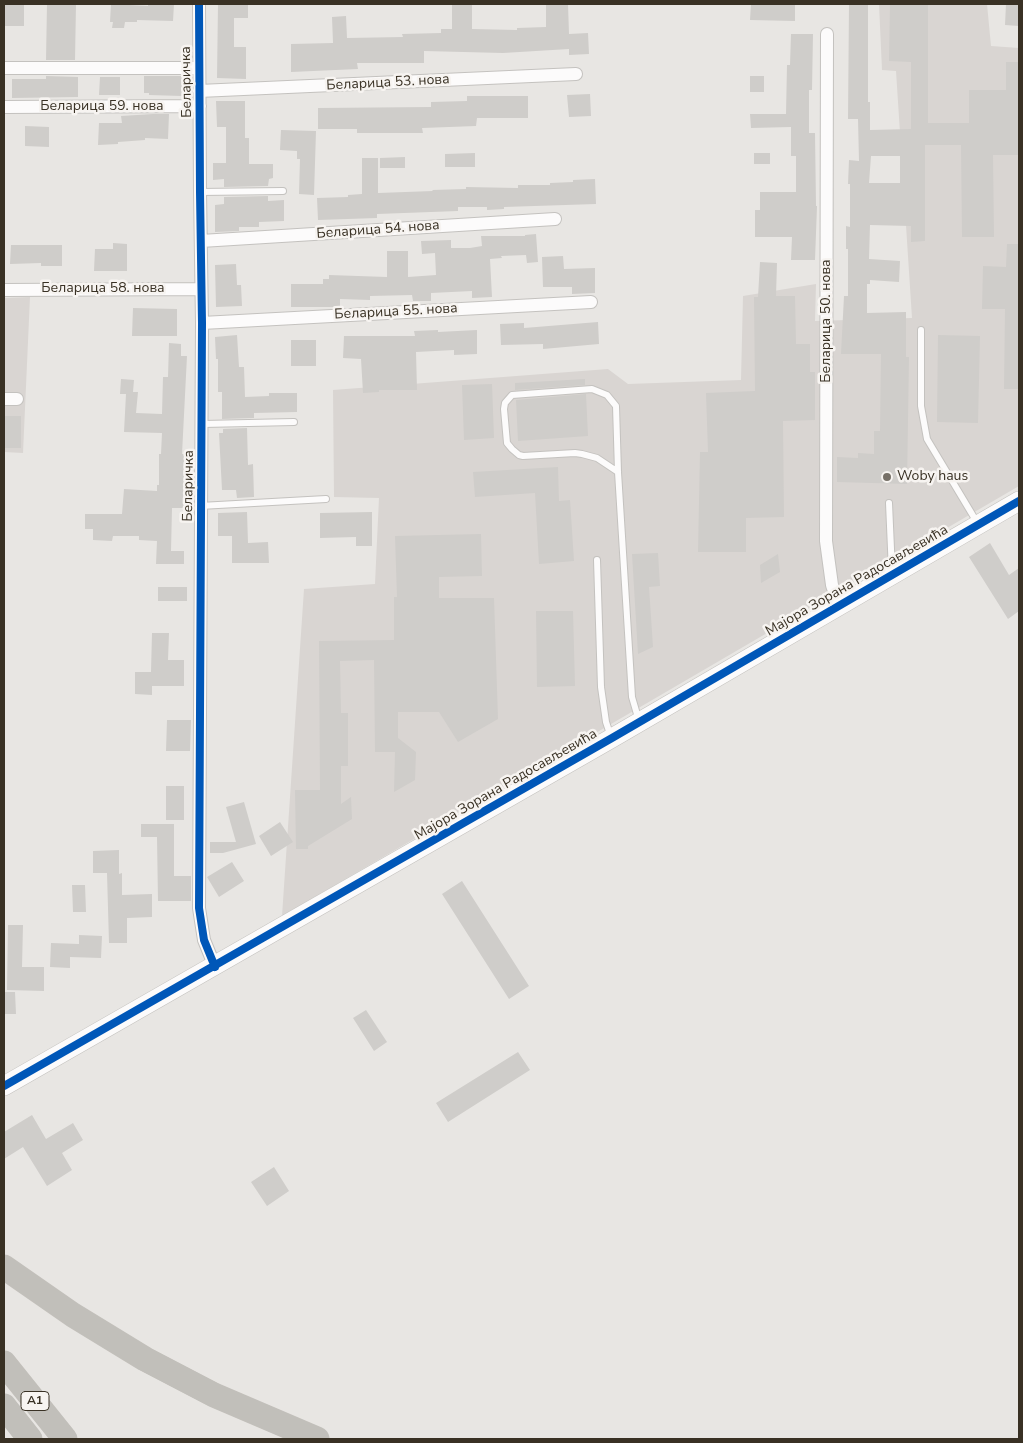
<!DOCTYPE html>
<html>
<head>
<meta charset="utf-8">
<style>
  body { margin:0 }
  #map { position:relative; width:1023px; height:1443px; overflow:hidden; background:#e8e6e3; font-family:"Nunito Sans",sans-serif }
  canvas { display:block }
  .frame { position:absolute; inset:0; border:5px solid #393124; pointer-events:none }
</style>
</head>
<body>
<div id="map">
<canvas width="1023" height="1443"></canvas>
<div class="frame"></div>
</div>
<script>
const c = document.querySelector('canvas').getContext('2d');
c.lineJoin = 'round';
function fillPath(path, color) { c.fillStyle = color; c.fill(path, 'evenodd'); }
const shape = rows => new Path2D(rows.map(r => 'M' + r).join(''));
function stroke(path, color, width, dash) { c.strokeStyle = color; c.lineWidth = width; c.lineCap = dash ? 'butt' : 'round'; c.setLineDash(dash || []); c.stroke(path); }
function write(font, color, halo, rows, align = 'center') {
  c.font = font + ' "Nunito Sans",sans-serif'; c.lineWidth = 5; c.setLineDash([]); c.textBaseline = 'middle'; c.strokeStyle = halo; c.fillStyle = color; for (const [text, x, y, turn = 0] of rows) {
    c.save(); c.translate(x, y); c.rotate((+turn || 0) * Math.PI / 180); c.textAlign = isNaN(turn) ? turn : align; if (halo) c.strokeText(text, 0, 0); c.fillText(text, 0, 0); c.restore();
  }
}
fillPath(shape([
  [879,4,987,4,991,46,1019,48,1019,486,282,916,304,589,375,584,379,498,334,497,333,390,608,369,628,384,741,380,743,296,816,284,815,321,912,318,896,71,882,70],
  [30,297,23,453,4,452,4,298]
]), '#d9d5d2');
fillPath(shape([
  [4,4,24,4,24,26,4,26],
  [47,4,76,4,75,60,46,60],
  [111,4,148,6,148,4,174,4,173,21,137,20,137,22,125,22,124,28,112,28,113,22,110,22],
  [218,4,248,4,248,18,234,18,234,47,246,47,246,79,217,78],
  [452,4,472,4,472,29,517,30,517,28,546,27,546,4,568,4,569,34,588,33,589,54,569,55,569,49,503,53,424,51,424,63,357,63,358,69,291,72,291,44,333,43,332,17,346,16,347,38,403,37,402,34,441,33,441,29,452,29],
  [751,4,795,4,795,21,750,20],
  [849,4,868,4,868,102,870,102,870,130,911,129,911,62,889,61,890,4,928,4,928,123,969,123,969,90,1006,90,1006,62,1019,62,1019,155,993,155,994,237,962,237,961,145,925,145,925,241,911,242,911,226,870,225,869,259,900,261,899,282,870,280,870,284,867,284,867,313,906,312,906,357,909,357,907,484,837,482,837,457,858,458,858,453,874,454,874,431,880,431,881,354,841,354,844,296,848,296,848,249,846,249,846,226,850,227,850,184,848,184,849,160,859,161,858,119,848,119],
  [871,156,900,156,900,183,869,183],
  [1006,4,1019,4,1019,26,1005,25],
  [791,34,813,34,812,90,809,90,809,133,815,133,816,206,817,206,815,260,791,260,792,237,755,237,755,210,760,210,760,192,796,192,796,156,791,156,791,127,751,128,750,114,786,114,787,65,790,65],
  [46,76,78,77,78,97,12,98,12,79,46,79],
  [144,76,182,76,182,96,149,95,149,93,144,93],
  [750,76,764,76,764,92,750,92],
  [100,77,120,77,120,95,99,95],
  [590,94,591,116,569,117,567,95],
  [467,96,528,96,528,118,477,118,476,126,422,128,423,133,357,133,357,129,318,129,318,108,431,107,431,102,467,101],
  [216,101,245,101,245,138,249,138,249,164,273,164,273,178,269,179,268,186,224,187,224,179,213,180,213,163,226,163,226,127,217,127],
  [153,114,169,114,168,139,145,138,145,140,118,142,118,144,98,145,99,123,122,123,121,116],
  [25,126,49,127,49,147,25,146],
  [281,130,316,131,314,195,299,194,300,159,297,159,297,151,280,150],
  [475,153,475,167,445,167,445,154],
  [754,153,770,153,770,164,754,164],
  [405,157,405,168,380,168,380,158],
  [362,158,378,158,378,193,433,191,432,190,466,189,466,187,518,188,518,185,550,185,550,183,573,182,573,180,595,179,596,204,504,207,504,209,487,210,487,207,458,207,458,211,377,214,377,218,318,220,317,198,348,197,348,195,362,194],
  [268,196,268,201,284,200,284,221,259,222,259,227,239,227,239,231,215,232,215,205,224,204,224,197],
  [536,234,538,262,527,263,526,255,501,256,502,258,490,259,492,297,472,298,472,291,431,293,431,301,413,301,412,295,370,296,370,300,340,299,340,307,291,307,291,284,323,284,323,279,329,279,329,275,387,277,387,251,408,251,408,277,436,275,435,253,422,254,421,241,451,240,451,248,470,248,482,246,481,236,525,236,525,235],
  [113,243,127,244,127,271,94,271,95,249,113,249],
  [1007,244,1019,244,1019,389,1004,389,1005,309,982,309,983,266,1006,267],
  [11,245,62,245,62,266,41,266,41,263,10,264],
  [563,256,564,269,595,268,595,293,572,294,572,287,543,287,542,257],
  [760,262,777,263,776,296,795,296,796,344,810,344,810,372,815,372,815,420,783,421,784,517,746,518,746,552,698,552,700,452,708,452,706,393,755,391,754,297,758,297],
  [236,264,237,285,241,285,242,306,216,307,215,265],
  [133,308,177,309,177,336,132,336],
  [598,322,599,344,543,349,543,344,501,345,500,324,524,323,524,328],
  [438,330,438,332,477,330,477,354,454,355,454,350,416,352,417,390,379,390,379,392,363,393,361,359,343,358,344,336,415,336,414,331],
  [237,335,239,367,244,367,245,397,269,396,269,393,297,393,297,412,254,413,254,418,222,419,222,392,218,392,218,359,216,359,215,337],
  [938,335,980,336,978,423,937,422],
  [291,340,316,340,316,366,291,366],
  [169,343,181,344,181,356,187,356,182,454,184,454,187,508,172,508,171,551,184,551,184,564,156,564,157,541,139,540,139,536,113,536,112,541,93,540,93,529,85,529,85,514,122,514,124,489,157,491,157,485,159,485,159,454,161,454,162,433,124,432,126,394,120,394,121,379,134,380,133,392,138,392,136,413,162,414,163,377,168,377],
  [585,379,585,385,515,390,515,383],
  [492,384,494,438,464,440,462,385],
  [586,394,588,436,518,441,516,400],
  [4,416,21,416,21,448,4,448],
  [247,428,248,465,253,464,254,497,237,498,236,490,222,490,219,433,223,433,223,429],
  [558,467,559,501,570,500,574,561,539,564,535,493,475,497,473,472],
  [247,512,248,543,268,542,269,563,232,563,232,536,218,536,218,513],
  [372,512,372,546,356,546,356,537,320,538,320,513],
  [481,534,482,576,439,577,439,598,494,598,498,719,458,742,439,712,398,712,398,738,416,752,415,780,394,792,395,752,375,752,374,660,340,661,341,713,348,713,348,766,341,766,341,804,351,797,352,819,308,846,308,849,296,849,295,790,320,790,319,641,394,640,394,597,397,597,395,536],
  [990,543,1009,575,1019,568,1019,611,1008,619,969,557],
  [658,553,660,586,649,587,653,647,638,654,632,554],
  [778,554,780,572,761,583,760,565],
  [158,587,187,587,187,601,158,601],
  [536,611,573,611,575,686,537,687],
  [152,633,169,633,168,660,184,660,184,686,152,686,152,695,135,694,135,672,151,672],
  [167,720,191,720,190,751,166,751],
  [166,786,184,786,184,820,166,820],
  [244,802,256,844,223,853,210,853,210,842,236,842,226,807],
  [280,822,293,842,271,856,259,836],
  [141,824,174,824,174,876,191,876,191,901,158,901,157,837,141,837],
  [119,850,119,874,122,873,122,895,152,894,152,917,127,918,127,943,109,943,107,873,93,873,93,851],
  [232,862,244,881,219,897,207,877],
  [462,881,529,986,509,999,442,894],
  [72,885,85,885,86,912,73,912],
  [8,925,23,925,22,967,44,967,44,991,7,990],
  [79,935,102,936,101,958,70,957,70,968,50,967,51,943,79,944],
  [4,992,15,992,16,1014,4,1014],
  [366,1010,387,1042,374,1051,353,1018],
  [518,1052,530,1070,448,1122,436,1103],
  [32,1115,46,1139,73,1123,83,1140,62,1153,72,1170,47,1186,23,1147,4,1159,4,1132],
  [274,1167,289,1191,267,1206,251,1182]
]), '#cfcdca');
const lane = shape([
  [200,192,283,191],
  [921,330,921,406,927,439,978,524],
  [203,424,294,422],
  [618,472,597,458,582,454,575,453,523,456,519,455,512,449,507,443,504,409,505,403,512,395,592,389,607,395,616,406,618,472,632,697,639,721],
  [889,503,892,572],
  [200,506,326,499],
  [597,560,601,687,606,722,611,737]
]);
const street = shape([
  [199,4,200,192,202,323,199,908,204,940,215,967],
  [827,34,826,541,832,585,839,606],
  [4,68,199,68],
  [199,91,576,74],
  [4,107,200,106],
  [201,241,555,219],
  [4,290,201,289],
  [202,323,591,302],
  [4,399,17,399]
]);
const secondary = shape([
  [4,1086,612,738,1019,501]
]);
const highway = shape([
  [4,1267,73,1315,145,1359,214,1395,317,1439],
  [4,1363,65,1439],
  [4,1406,30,1439]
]);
stroke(lane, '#c4c2bf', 8);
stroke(street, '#c4c2bf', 14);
stroke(secondary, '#c3c1be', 20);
stroke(highway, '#c4c1bc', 25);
stroke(lane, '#fcfbfb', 6);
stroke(street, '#fcfbfb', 12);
stroke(secondary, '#fcfbfb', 19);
stroke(highway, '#c1bfba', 24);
stroke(shape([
  [199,4,200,192,202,323,199,908,204,940,215,967],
  [4,1086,612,738,1019,501]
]), '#0057b8', 8);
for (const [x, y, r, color] of [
  [887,477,5,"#767067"]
]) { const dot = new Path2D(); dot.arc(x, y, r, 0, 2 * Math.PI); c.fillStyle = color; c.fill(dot); stroke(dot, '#f7f4f1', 2); }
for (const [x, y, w] of [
  [35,1401,28]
]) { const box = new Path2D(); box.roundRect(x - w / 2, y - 9.5, w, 19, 4); c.fillStyle = '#f7f4f1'; c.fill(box); stroke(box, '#393124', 1); }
write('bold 12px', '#393124', null, [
  ["A1",35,1401]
]);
write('14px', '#393124', '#f7f4f1', [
  ["Беларичка",187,82,-91],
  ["Беларица 53. нова",388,83,-3],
  ["Беларица 59. нова",102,107],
  ["Беларица 54. нова",378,230,-4],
  ["Беларица 58. нова",103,289],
  ["Беларица 55. нова",396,312,-3],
  ["Беларица 50. нова",827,321,-90],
  ["Беларичка",189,486,-89],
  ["Мајора Зорана Радосављевића",857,581,-30],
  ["Мајора Зорана Радосављевића",506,785,-30]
]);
write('14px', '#393124', '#f7f4f1', [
  ["Woby haus",897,477]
], 'left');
</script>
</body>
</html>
